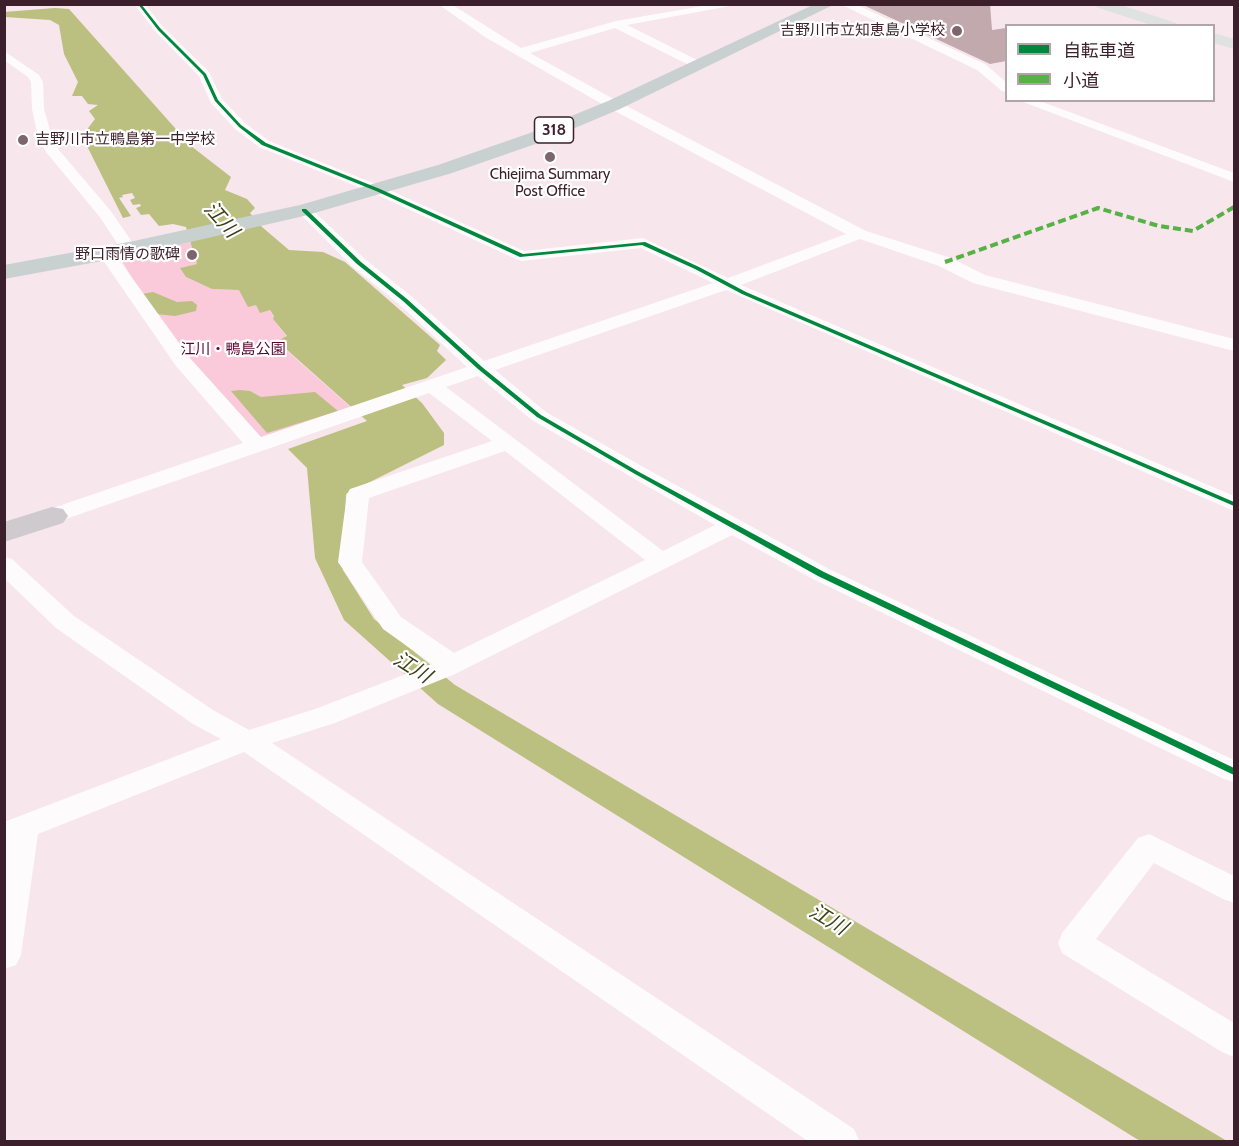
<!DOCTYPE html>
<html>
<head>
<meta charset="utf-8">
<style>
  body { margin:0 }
  #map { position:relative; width:1239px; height:1146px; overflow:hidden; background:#f7e6ec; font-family:Cabin,"Noto Sans JP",sans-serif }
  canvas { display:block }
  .frame { position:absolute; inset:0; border:6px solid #3b1f2a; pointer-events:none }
  .legend { position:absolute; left:1005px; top:24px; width:210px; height:78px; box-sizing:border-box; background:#fff; border:2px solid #b1a5aa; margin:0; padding:8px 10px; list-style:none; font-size:18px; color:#3b1f2a }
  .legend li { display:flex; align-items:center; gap:12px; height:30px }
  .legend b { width:30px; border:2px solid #b1a5aa }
</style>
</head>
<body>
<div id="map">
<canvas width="1239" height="1146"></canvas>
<div class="frame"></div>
<ul class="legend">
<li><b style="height:8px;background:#00873e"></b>自転車道</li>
<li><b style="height:8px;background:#57b146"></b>小道</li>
</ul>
</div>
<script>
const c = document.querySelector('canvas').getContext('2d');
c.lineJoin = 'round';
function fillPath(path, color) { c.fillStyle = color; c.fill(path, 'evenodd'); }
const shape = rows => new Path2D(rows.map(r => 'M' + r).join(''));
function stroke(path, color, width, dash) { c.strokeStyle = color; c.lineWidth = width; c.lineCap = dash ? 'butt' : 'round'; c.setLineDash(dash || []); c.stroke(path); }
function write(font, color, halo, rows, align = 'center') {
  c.font = font + ' Cabin,"Noto Sans JP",sans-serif'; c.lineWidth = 4.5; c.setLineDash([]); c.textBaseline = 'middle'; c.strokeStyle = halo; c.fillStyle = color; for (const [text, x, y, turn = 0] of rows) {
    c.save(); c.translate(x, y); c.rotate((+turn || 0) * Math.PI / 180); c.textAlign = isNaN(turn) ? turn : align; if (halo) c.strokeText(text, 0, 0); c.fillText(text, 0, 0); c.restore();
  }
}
fillPath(shape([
  [192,242,197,264,181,268,186,277,212,289,240,290,256,305,270,310,274,316,273,319,287,337,277,342,355,411,256,445,182,361,119,256]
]), '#facadb');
fillPath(shape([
  [55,8,69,9,191,146,231,177,225,190,247,199,255,208,250,213,262,227,289,250,323,252,345,262,440,345,437,351,446,360,427,378,402,385,422,403,444,433,444,445,346,494,343,570,374,619,455,685,1227,1141,1140,1141,438,704,344,620,315,558,307,468,288,449,367,421,277,341,287,336,273,319,274,316,270,310,260,313,256,305,248,307,239,290,212,289,186,277,180,268,197,264,186,227,173,224,159,226,149,214,141,215,136,208,141,206,140,204,133,205,130,200,135,198,132,193,122,195,123,197,119,198,131,216,123,218,82,136,95,119,89,111,98,105,88,104,82,96,72,96,78,82,64,54,59,25,50,20,5,17,4,12],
  [153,292,177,302,192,301,197,305,196,311,175,316,156,314,142,294],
  [240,390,250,391,261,397,315,392,338,411,267,433,231,391]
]), '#bbbf7f');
fillPath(shape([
  [861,4,990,4,992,30,1006,28,1006,61,990,64]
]), '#c2a9ad');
fillPath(shape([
  [134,4,145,4,163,27,209,72,222,99,245,123,269,141,383,187,524,251,643,238,728,278,846,234,609,108,485,37,438,4,451,4,521,48,616,21,714,4,741,4,627,25,701,62,701,68,697,69,615,28,530,53,619,102,866,231,951,258,985,275,1234,339,1234,351,973,283,939,266,860,239,741,285,1234,496,1234,511,726,290,495,370,546,412,645,468,829,569,1234,760,1234,782,1224,779,813,579,732,535,455,674,335,723,272,743,854,1129,860,1142,809,1142,244,752,38,834,21,955,16,965,4,969,4,822,221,739,193,724,56,628,4,578,4,557,12,559,74,616,213,710,249,730,315,709,432,664,383,629,338,562,347,494,350,489,492,441,429,393,60,521,52,523,44,521,41,516,44,511,243,443,176,366,98,253,100,250,112,250,190,358,261,437,467,367,399,304,353,267,296,210,299,207,309,207,365,259,411,296,484,361,713,283,641,248,522,261,516,259,373,193,259,147,235,129,211,103,199,76,155,31,134,4],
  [478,376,532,420,715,525,663,551,446,387,478,376],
  [505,451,645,560,454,653,401,617,362,562,369,498,505,451],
  [840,4,855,4,985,64,1006,82,1006,92,1002,91,977,70,840,4],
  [4,51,39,75,43,82,44,109,52,137,59,150,110,210,137,249,135,252,123,252,99,216,46,152,38,137,32,109,31,82,28,77,4,60,4,51],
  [1018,100,1037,100,1234,173,1234,182,1018,100],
  [1149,834,1234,876,1234,903,1223,899,1154,863,1096,939,1234,1023,1234,1057,1222,1052,1062,953,1058,943,1062,933,1138,838,1149,834]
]), '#fefbfc');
fillPath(shape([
  [52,507,63,509,68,516,63,523,4,542,4,522,52,507]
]), '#cfcacd');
fillPath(shape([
  [1094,4,1118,4,1176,23,1178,26,1154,26,1096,7,1094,4],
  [1214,33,1234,39,1234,49,1214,43,1214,33]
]), '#dee2e1');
fillPath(shape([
  [815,4,835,4,620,109,544,141,452,173,304,216,129,256,4,279,4,265,129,242,300,205,438,165,530,133,608,101,815,4]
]), '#c8d1cf');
stroke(shape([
  [945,262,1098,208,1159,226,1193,231,1234,207]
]), '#57b146', 4, [8, 4]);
fillPath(shape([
  [138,4,141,4,160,28,206,74,218,100,241,125,266,143,380,189,523,254,645,242,699,267,746,292,1234,502,1234,506,742,294,695,269,642,245,520,257,376,191,262,145,239,127,215,101,203,75,158,30,138,4],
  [302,209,306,209,361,262,407,299,482,367,541,415,639,472,824,572,1234,768,1234,775,818,576,635,474,537,417,478,369,403,301,357,264,302,211,302,209]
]), '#00873e');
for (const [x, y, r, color] of [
  [957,31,6,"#7d656e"],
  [23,140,6,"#7d656e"],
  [550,157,6,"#7d656e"],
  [192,255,6,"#7d656e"]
]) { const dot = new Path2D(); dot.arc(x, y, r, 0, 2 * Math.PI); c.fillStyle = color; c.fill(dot); stroke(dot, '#fff', 2); }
write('15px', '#3b1f2a', '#fff', [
  ["吉野川市立知恵島小学校",945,31],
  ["吉野川市立鴨島第一中学校",35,140,"left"],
  ["Chiejima Summary",550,175,"center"],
  ["Post Office",550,192,"center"],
  ["野口雨情の歌碑",180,255]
], 'right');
write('15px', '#590431', '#fff', [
  ["江川・鴨島公園",233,350]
]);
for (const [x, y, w] of [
  [554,130,39]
]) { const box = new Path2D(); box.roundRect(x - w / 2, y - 13, w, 26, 4.5); c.fillStyle = '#fff'; c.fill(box); stroke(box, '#3b1f2a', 1.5); }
write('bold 16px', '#3b1f2a', null, [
  ["318",554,130]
]);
write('italic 20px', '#3a4018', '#fff', [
  ["江川",221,220,48],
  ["江川",412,668,32],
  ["江川",828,920,31]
]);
</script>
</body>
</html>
